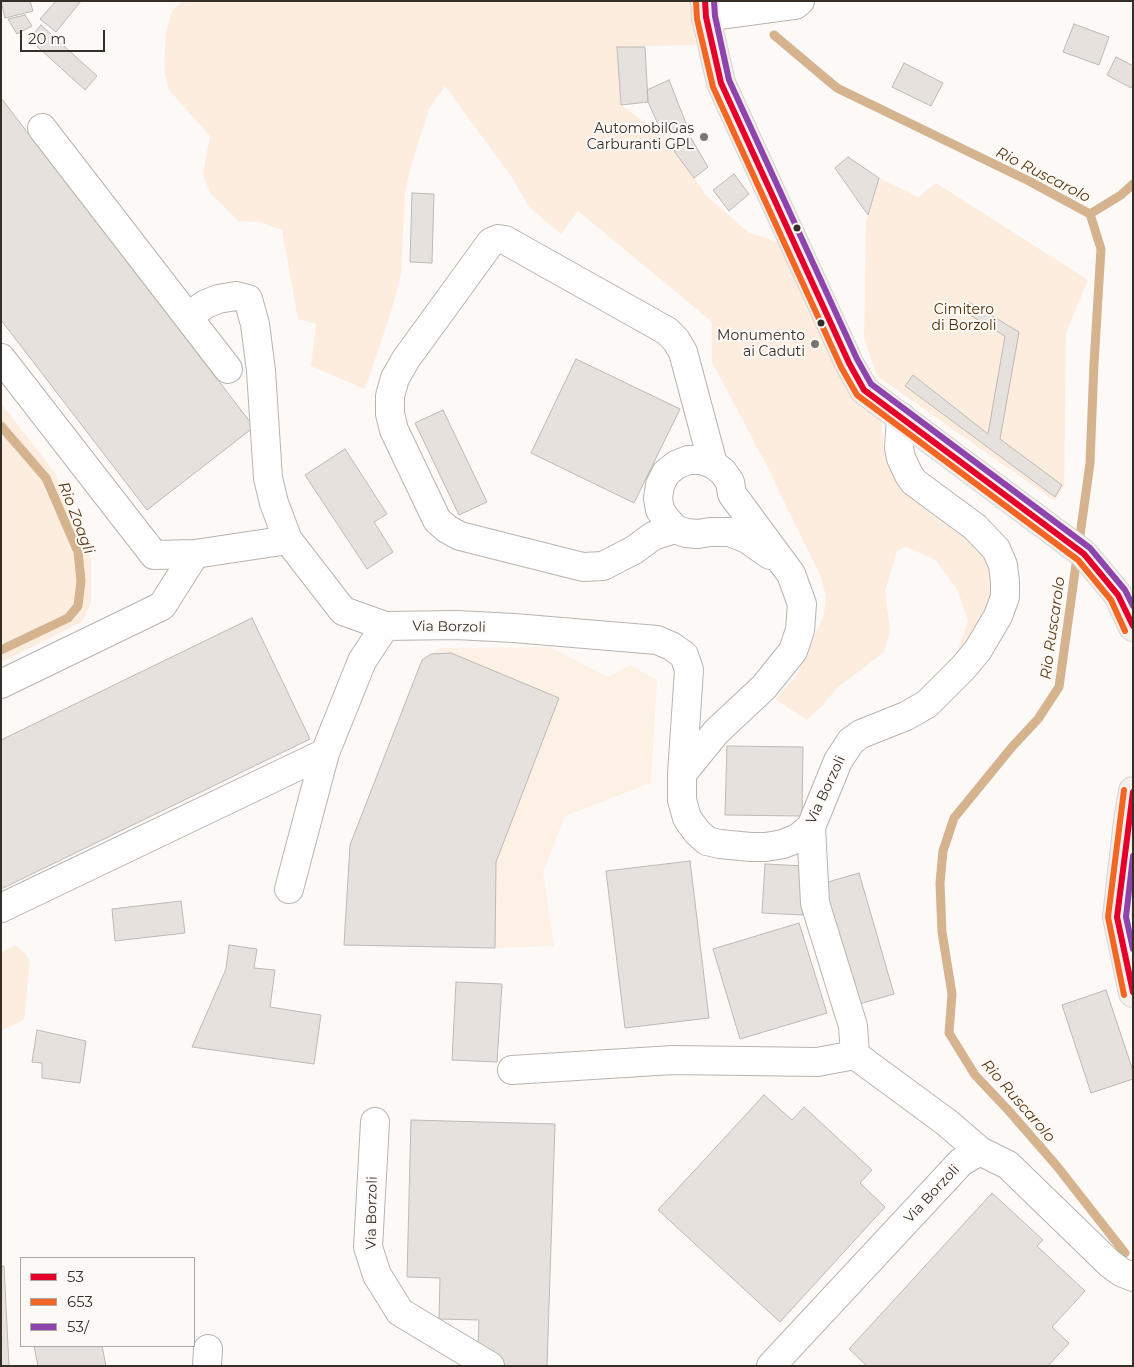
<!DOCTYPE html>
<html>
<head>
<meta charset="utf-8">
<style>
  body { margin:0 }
  #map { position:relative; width:1134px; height:1367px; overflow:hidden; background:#fcf9f7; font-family:Montserrat,sans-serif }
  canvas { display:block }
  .frame { position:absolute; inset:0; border:2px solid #362f28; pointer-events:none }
  .legend { position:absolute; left:20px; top:1257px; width:175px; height:90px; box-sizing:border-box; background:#fdf9f6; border:1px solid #ada8a4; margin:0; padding:6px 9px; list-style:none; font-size:15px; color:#362f28 }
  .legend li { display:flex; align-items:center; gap:10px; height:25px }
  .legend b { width:25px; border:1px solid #ada8a4 }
  .scale { position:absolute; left:20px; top:30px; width:85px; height:22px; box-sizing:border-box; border:2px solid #362f28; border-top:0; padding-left:6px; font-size:15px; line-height:18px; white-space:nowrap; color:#362f28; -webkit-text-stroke:4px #fdf9f6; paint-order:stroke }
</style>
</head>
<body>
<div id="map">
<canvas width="1134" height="1367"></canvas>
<div class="frame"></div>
<ul class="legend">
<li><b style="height:6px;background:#e4002b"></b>53</li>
<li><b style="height:6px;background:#f26522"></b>653</li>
<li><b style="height:6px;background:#8e44ad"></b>53/</li>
</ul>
<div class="scale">20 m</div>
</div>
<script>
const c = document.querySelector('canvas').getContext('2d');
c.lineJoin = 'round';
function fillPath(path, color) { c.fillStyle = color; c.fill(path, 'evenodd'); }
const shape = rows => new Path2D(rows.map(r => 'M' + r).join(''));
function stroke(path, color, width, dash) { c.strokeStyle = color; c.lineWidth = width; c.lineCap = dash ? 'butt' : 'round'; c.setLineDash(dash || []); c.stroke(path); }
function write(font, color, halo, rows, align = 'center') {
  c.font = font + ' Montserrat,sans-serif'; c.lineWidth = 4; c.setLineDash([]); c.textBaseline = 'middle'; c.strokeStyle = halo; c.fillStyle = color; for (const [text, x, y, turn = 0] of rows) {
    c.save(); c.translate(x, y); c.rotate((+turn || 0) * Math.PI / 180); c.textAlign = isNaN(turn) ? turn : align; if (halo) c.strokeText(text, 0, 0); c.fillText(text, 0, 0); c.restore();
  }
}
fillPath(shape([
  [550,647,608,677,630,665,657,680,651,783,565,816,543,872,554,946,495,948,344,945,350,845,422,660,439,648]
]), '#fdf1e5');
fillPath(shape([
  [182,1,690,1,696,45,617,47,621,105,663,135,706,195,749,233,781,243,881,419,885,454,894,472,975,537,992,562,995,587,982,623,954,662,968,621,958,591,936,560,906,547,897,551,885,591,890,631,884,652,836,689,823,705,807,720,775,699,796,676,824,615,826,596,821,577,765,462,712,362,712,322,578,211,561,234,530,208,511,176,445,86,429,109,410,169,405,193,401,275,390,315,365,389,311,366,316,324,298,319,282,230,260,222,239,221,210,193,203,174,210,136,169,90,164,70,166,31,172,11],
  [879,178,918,197,936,183,1088,280,1066,333,1064,486,1055,501,877,376,864,338,866,223],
  [1,403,55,473,91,560,91,603,82,622,1,662],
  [17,945,30,960,24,1020,1,1031,1,952]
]), '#fdedde');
stroke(shape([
  [774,35,837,88,1029,181,1090,214,1101,249,1094,363,1090,463,1059,687,1038,719,1012,747,954,818,943,851,940,883,942,932,952,994,949,1033,975,1075,1009,1111,1056,1165,1125,1253],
  [1090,214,1121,195,1133,184],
  [1,426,46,478,78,552,81,581,78,606,68,618,1,650]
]), '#d4b38e', 9);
const building = shape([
  [1,1,30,1,33,11,5,18,1,1],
  [56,1,81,1,56,32,40,19,56,1],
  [25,15,32,26,17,34,8,19,25,15],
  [1074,24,1109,37,1099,65,1063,52,1074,24],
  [41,25,97,76,85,90,29,39,41,25],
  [617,47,645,47,648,102,621,105,617,47],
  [1116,57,1133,66,1133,85,1131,88,1107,75,1116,57],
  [904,63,943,83,931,106,892,87,904,63],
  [669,80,687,126,663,135,648,102,647,90,669,80],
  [1,98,254,427,147,510,1,320,1,98],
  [691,138,708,167,694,178,674,151,691,138],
  [848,157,879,178,868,215,835,168,848,157],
  [734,174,749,194,729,211,713,190,734,174],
  [412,193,434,194,432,263,410,262,412,193],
  [969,302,1019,332,1000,439,1062,485,1055,497,905,386,913,375,988,434,1005,336,963,311,969,302],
  [576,359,680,409,634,503,531,453,576,359],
  [443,410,487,502,459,515,415,423,443,410],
  [345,449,387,514,374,522,393,552,367,569,305,475,345,449],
  [252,618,310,739,1,889,1,740,252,618],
  [451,653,559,698,496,862,495,948,344,945,350,845,422,660,431,654,451,653],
  [727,746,803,747,802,816,725,815,727,746],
  [690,861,709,1018,625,1028,606,871,690,861],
  [765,864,806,866,803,915,762,913,765,864],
  [859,873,894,994,856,1005,821,884,859,873],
  [181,901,185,933,115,941,112,909,181,901],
  [799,923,827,1013,740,1039,713,949,799,923],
  [229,945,257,949,254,968,275,970,270,1007,321,1015,314,1064,192,1047,226,969,229,945],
  [456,982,502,984,497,1062,452,1060,456,982],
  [1106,990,1133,1071,1133,1079,1091,1093,1062,1005,1106,990],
  [37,1030,86,1041,80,1083,42,1078,42,1063,32,1062,37,1030],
  [764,1095,792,1120,804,1107,872,1170,860,1183,885,1207,780,1322,658,1210,764,1095],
  [411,1120,555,1124,547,1366,506,1366,478,1346,479,1320,439,1319,440,1278,407,1277,411,1120],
  [992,1193,1043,1240,1037,1246,1085,1291,1052,1327,1069,1343,1048,1366,867,1366,849,1349,992,1193],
  [1,1266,4,1266,9,1366,1,1366,1,1266],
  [34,1346,102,1346,106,1366,38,1366,34,1346]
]);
fillPath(building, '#e6e1dd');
stroke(building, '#bdb9b4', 1);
const minor = shape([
  [706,17,795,5,800,1],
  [42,128,228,369],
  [188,316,206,304,218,299,236,296,248,299,255,324,261,371,268,478,274,503,288,540],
  [1,358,154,555,195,554,288,540,343,611,385,626,456,625,514,628,657,640,671,646,684,655,689,670,682,774,682,800,687,818,697,832,707,841,720,844,750,847,766,847,783,844,798,838,811,827,838,761,851,741,861,734,906,716,927,704,963,668,978,650,998,616,1005,597,1005,582,1003,565,996,549,975,527,914,482,909,475,901,458,899,448,901,417],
  [713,464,701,460,688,460,676,465,666,473,660,485,658,498,660,510,667,520,675,529,686,533,698,534,710,532,730,532,747,539,770,555],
  [675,529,653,536,634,550,603,566,583,567,460,536,447,529,437,520,394,430,390,414,390,396,395,378,406,359,491,242,498,239,505,240,667,331,676,340,683,352,713,464,723,472,730,482,732,494,791,574,802,604,800,630,793,651,764,687,716,732,682,774],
  [1,684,162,606,195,554],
  [811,827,815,903,853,1026,855,1055],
  [289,889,325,753,362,661,385,626],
  [1,908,325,753],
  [512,1070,673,1060,817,1062,855,1055,946,1122,980,1151],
  [375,1122,368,1247,377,1275,400,1312,490,1366],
  [207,1366,208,1349],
  [771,1366,961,1162,980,1151,1008,1165,1109,1263,1121,1272,1133,1277]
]);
const major = shape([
  [705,1,706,17,721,83,849,363,864,390,1084,554,1118,595,1133,627],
  [1133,791,1128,821,1117,917,1133,993]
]);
stroke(minor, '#b8b4b0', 30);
stroke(major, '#d6d3d1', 30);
stroke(minor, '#fffefe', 28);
stroke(major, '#f5f0eb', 28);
stroke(shape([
  [705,1,706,17,721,83,849,363,864,390,1084,554,1118,595,1133,626],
  [1133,792,1117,917,1133,992]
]), '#e4002b', 6);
stroke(shape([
  [696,2,697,19,713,87,841,367,857,395,1078,560,1111,600,1125,631],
  [1124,790,1108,917,1124,995]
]), '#f26522', 6);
stroke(shape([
  [714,1,715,16,729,80,857,359,871,384,1090,548,1125,590,1133,606],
  [1133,856,1126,917,1133,949]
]), '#8e44ad', 6);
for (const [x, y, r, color] of [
  [704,137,5,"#7b7670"],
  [797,228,4.5,"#362f28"],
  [821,323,4.5,"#362f28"],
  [815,344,5,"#7b7670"]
]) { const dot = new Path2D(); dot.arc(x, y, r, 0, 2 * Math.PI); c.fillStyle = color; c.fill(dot); stroke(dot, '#fdf9f6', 2); }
write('14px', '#362f28', '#fdf9f6', [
  ["AutomobilGas",694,129],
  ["Carburanti GPL",694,145],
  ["Monumento",805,336],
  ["ai Caduti",805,352]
], 'right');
write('14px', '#4e2f03', '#fdf9f6', [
  ["Cimitero",964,310],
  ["di Borzoli",964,326]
]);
write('14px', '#362f28', '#fdf9f6', [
  ["Via Borzoli",449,627,1],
  ["Via Borzoli",826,790,-65],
  ["Via Borzoli",932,1194,-47],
  ["Via Borzoli",372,1213,-89]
]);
write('italic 15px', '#57370d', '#fdf9f6', [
  ["Rio Ruscarolo",1043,175,27],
  ["Rio Zoagli",76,518,69],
  ["Rio Ruscarolo",1053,628,-82],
  ["Rio Ruscarolo",1018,1101,49]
]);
</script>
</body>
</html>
